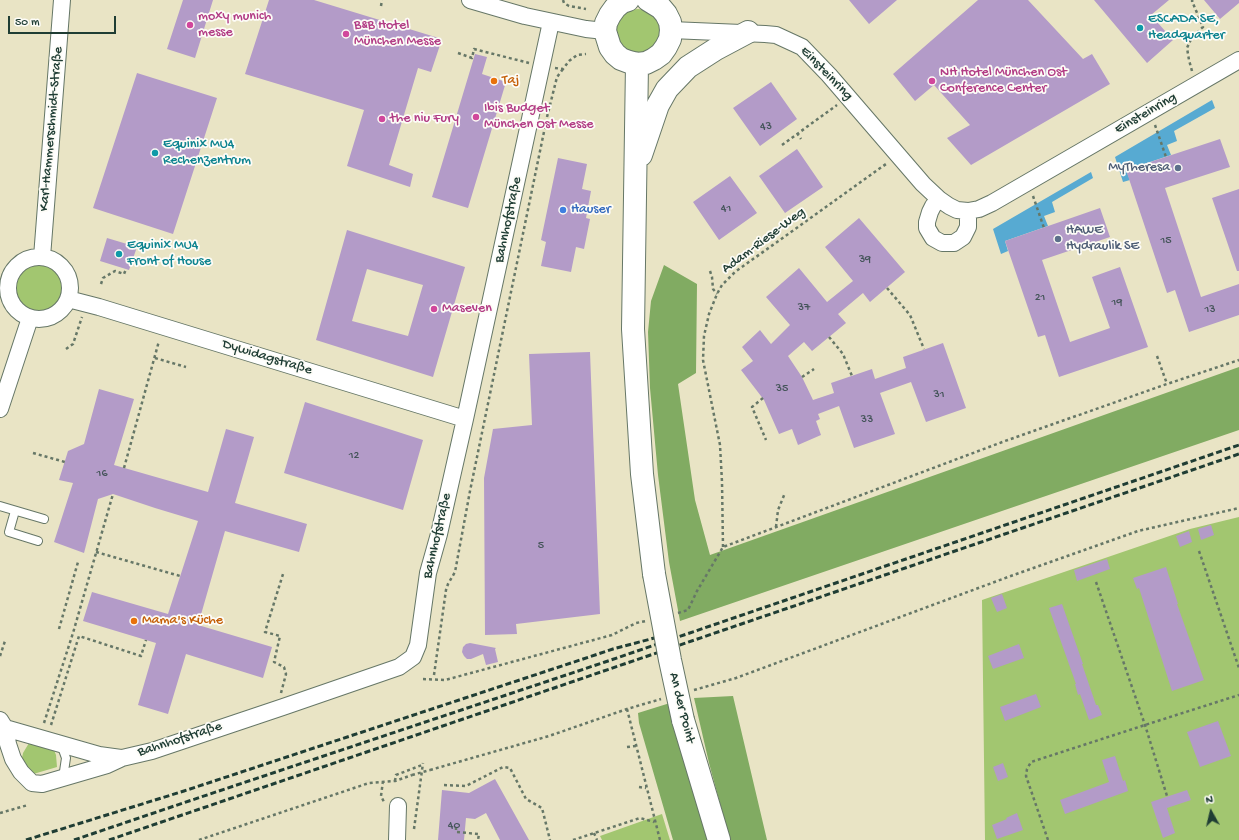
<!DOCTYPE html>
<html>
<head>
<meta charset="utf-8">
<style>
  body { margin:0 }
  #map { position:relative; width:1239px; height:840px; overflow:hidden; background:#e9e4c5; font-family:"Gochi Hand",sans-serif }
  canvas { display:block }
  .north { position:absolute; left:1191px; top:792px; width:40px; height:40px; -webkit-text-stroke:3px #fdfcf7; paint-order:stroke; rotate:352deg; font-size:11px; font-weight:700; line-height:16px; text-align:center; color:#1f3d34 }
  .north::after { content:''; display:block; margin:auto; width:14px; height:18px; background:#1f3d34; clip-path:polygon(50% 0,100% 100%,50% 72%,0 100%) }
  .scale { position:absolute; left:8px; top:16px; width:108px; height:18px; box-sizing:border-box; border:2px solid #1f3d34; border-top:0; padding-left:5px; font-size:12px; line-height:14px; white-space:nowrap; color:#1f3d34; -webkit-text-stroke:3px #fdfcf7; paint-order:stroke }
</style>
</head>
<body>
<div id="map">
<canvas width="1239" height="840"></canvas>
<div class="north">N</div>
<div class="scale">50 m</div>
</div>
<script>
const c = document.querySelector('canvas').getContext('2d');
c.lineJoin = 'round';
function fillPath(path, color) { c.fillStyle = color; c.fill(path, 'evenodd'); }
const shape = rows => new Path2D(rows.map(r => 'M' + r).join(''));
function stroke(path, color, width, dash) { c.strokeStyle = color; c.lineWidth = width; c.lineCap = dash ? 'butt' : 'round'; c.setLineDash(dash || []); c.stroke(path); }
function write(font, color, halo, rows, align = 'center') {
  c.font = font + ' "Gochi Hand",sans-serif'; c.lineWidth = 3.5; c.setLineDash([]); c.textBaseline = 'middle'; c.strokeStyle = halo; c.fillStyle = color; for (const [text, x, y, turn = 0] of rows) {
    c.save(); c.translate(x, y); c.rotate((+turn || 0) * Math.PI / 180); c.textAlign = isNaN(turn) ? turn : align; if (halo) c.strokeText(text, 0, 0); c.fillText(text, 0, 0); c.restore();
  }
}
fillPath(shape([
  '616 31a22 22 0 1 1 44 0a22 22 0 1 1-44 0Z',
  '15 288a24 24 0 1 1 48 0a24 24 0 1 1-48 0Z',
  [1239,517,1239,840,985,840,982,600,1190,529],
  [29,743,54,750,56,755,57,767,30,775,23,764,22,758,23,753],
  [662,814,670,840,602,840,600,836]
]), '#a2c670');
fillPath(shape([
  [664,265,697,284,696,373,678,384,695,500,710,555,1239,367,1239,430,680,621,669,562,658,475,650,388,648,332,651,301],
  [733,696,767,840,730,840,709,763,694,698],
  [670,703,709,840,673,840,639,723,638,713]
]), '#81ab62');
fillPath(shape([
  [1212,100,1215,108,1174,131,1177,141,1167,145,1171,155,1126,170,1130,180,1123,182,1115,157],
  [1091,172,1093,178,1052,202,1055,212,1044,216,1048,226,1005,241,1008,251,1001,254,993,229]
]), '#57aad2');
fillPath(shape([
  [183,0,213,0,195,58,167,49],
  [269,0,314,0,442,39,431,72,418,68,389,165,413,174,410,187,347,166,364,110,245,74],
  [849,0,897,0,869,24],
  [978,0,1028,0,1083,59,1092,54,1110,84,971,165,947,138,970,125,934,85,915,101,893,74],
  [1094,0,1169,0,1151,15,1173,40,1147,63],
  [1204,0,1239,0,1239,3,1220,19],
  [475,54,487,57,482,74,506,82,468,208,432,197],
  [137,73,217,98,173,234,93,208],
  [771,82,797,119,760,146,733,108],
  [1220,139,1230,167,1165,188,1201,297,1239,284,1239,315,1189,332,1175,290,1167,293,1126,170],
  [797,149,823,187,785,213,759,176],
  [558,158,587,164,582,189,591,191,586,218,590,219,584,249,576,247,571,272,541,266,546,242,541,240],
  [730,176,757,213,719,240,693,202],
  [1239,189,1239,271,1237,271,1212,198],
  [1100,208,1110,237,1042,260,1070,342,1110,328,1092,277,1120,267,1148,347,1059,377,1045,335,1038,337,1005,241],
  [859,218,905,272,870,302,863,293,838,314,846,323,812,351,804,342,788,356,802,377,813,400,834,393,831,383,872,369,875,379,906,368,903,357,943,343,966,408,926,422,911,382,880,393,895,434,854,448,839,406,818,414,820,419,816,421,821,435,798,445,792,429,779,434,764,400,741,370,753,361,742,347,760,330,771,344,790,325,766,297,799,268,827,302,853,281,825,247],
  [347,230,465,267,433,377,316,340],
  [367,269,423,285,408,336,352,321],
  [107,238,137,247,129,270,100,261],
  [590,352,600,614,516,624,517,634,485,635,484,478,493,429,532,425,529,354],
  [99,389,134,399,114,465,208,492,226,429,254,437,235,503,307,524,299,552,225,531,198,625,272,647,263,678,186,654,168,714,138,705,156,643,83,621,92,592,168,614,198,521,155,508,113,494,98,499,84,553,54,542,73,483,59,480,68,451,84,444],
  [305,402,423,440,403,510,284,473],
  [1211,525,1214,535,1201,540,1198,529],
  [1189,531,1192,542,1180,547,1176,536],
  [1107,559,1110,569,1077,581,1074,570],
  [1166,567,1178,604,1177,604,1204,680,1172,691,1139,588,1137,589,1133,578],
  [1002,594,1007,608,997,612,991,598],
  [1062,604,1083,664,1082,664,1096,705,1098,705,1102,715,1089,720,1080,694,1078,695,1075,684,1076,684,1049,608],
  [470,643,496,648,495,649,498,662,486,665,483,654,471,659,467,659,464,656,462,652,463,647,466,644],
  [1019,644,1024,658,993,669,988,656],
  [1036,694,1041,707,1005,721,1000,707],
  [1218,721,1231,756,1200,767,1187,732],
  [1115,756,1123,781,1125,780,1128,791,1065,814,1060,800,1109,782,1102,760],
  [1003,763,1008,777,998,781,993,767],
  [495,779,529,840,500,840,486,813,475,819,466,818,464,840,438,840,442,790,469,793],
  [1187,790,1191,800,1167,808,1175,833,1163,838,1151,802],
  [1017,813,1023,830,997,839,992,825,1007,819,1006,818]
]), '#b39bc8');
const lane = shape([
  [0,506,44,519],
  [15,511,9,532,38,541],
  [61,744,66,758,63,778]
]);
const street = shape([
  [470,0,525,16,586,29,605,31],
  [671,30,765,34,776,35,802,47,829,75,923,184,939,199,949,206,957,210,968,211,979,209,992,203,1239,60],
  [939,199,933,206,930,212,927,222,927,228,933,238,942,243,954,243,963,237,968,227,968,211],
  [42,257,62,0],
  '8 288a31 31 0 1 1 62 0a31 31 0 1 1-62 0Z',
  [68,299,99,307,465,419],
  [0,409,30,318],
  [0,720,5,728,8,744,13,759,21,772,32,783,42,784,107,765,122,758,152,751,283,707,399,667,413,657,418,645,428,573,439,534,465,419,551,22],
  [5,728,99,755,121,758],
  [397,840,398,806]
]);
const secondary = shape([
  [628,0,622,2,615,8,610,15,606,23,605,31,610,47,615,54,621,59,629,62,637,64,646,63,654,59,661,54,666,47,670,39,671,30,670,22,666,14,661,8,648,0],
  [637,64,633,329,642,474,654,574],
  [641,155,658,105,667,89,688,67,716,49,748,32],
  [683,720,719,840]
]);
stroke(lane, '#667767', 10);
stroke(street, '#667767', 18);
stroke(secondary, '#667767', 24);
stroke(shape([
  [563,0,564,3,569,6,586,9],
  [381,6,382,0],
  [458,53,472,58,474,49,529,63],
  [555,68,563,69,569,61,577,55,586,54],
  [1192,71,1189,60,1187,48,1192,37,1203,27,1192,1,1193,0],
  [547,117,557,77,563,69],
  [1155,125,1166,157],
  [797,133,801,139],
  [782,145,837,105],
  [1033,196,1044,228],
  [710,271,712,277,713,289,717,294],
  [101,284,103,278,115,271,124,274,126,269],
  [887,288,910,315,924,349],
  [829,337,843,354,852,376],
  [66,349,73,344,82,317],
  [1157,356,1167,384],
  [155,358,186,367],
  [802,377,814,369],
  [763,398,752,407,766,440],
  [33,453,65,462],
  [124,468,159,341],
  [776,527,778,510,785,493],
  [723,547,722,482,720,445,703,360,704,336,709,314,717,294,722,285,735,272,886,164],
  [1199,551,1239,668],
  [96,552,180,576],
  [1096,582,1145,725,1167,796],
  [678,613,688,610,697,591,723,547,1005,441,1167,384,1239,360],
  [59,629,78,562],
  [0,656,5,641],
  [434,675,446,590,448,584,455,572,470,491,546,122],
  [423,679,445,680,612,635,636,623,646,621],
  [694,690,736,678,1008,577,1138,531,1239,508],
  [281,693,286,674,284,667,274,662,280,636,265,632,283,574],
  [627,709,660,840],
  [44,723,73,633,113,494],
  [51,725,79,636,141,656,146,640],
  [627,747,636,746],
  [430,770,549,736,627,709,661,699],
  [383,781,381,796,384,802],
  [395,781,396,775,422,765],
  [444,785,466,786,503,767,510,768,526,799,542,808,550,840],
  [639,787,646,788],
  [0,813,28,805],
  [456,827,456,832,479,834,478,840],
  [414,829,423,763],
  [594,833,597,840],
  [199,840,369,783,395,781,412,775],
  [573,840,640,818,654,822],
  [1048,840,1026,776,1027,769,1031,762,1145,725,1239,695]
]), '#667767', 2.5, [3, 3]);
stroke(lane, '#fff', 8);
stroke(street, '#fff', 16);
stroke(secondary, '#fff', 22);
stroke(shape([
  [26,840,184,791,580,660,613,649,677,632],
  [74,840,189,801,605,662,1239,445],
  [109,840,1239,454]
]), '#1f3d34', 3, [6, 3]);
const secondaryBridge = shape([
  [654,574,670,660,683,720]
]);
stroke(secondaryBridge, '#667767', 24, []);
stroke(shape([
  [412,775,430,770]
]), '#667767', 2.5, [3, 3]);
stroke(secondaryBridge, '#fff', 22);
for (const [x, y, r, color] of [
  [190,25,4,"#d1479c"],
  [1140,28,4,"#0f9aa8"],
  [346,34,4,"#d1479c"],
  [494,81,4,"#e8710a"],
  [932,81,4,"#d1479c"],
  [476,117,4,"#d1479c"],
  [382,119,4,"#d1479c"],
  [155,153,4,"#0f9aa8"],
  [1178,168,4,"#5c6f8a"],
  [563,210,4,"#3f7fe0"],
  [1058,239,4,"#5c6f8a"],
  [119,254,4,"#0f9aa8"],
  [434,309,4,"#d1479c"],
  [134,621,4,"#e8710a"]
]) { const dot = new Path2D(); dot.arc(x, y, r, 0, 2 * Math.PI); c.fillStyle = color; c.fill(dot); stroke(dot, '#fdfcf7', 1.5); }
write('12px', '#445459', null, [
  ["43",766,127],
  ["41",726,209],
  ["15",1166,241],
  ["39",865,260],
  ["21",1040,298],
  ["19",1117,303],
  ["37",804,308],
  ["13",1210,310],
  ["35",782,389],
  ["31",939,395],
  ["33",867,420],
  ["12",354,456],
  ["16",102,474],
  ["5",541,546],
  ["40",454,826]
]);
write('14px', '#b23c85', '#fdfcf7', [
  ["moxy munich",198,17],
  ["messe",198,33],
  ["B&B Hotel",354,26],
  ["München Messe",354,42],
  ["NH Hotel München Ost",940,73],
  ["Conference Center",940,89],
  ["Ibis Budget",484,109],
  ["München Ost Messe",484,125],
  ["the niu Fury",390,119],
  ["Maseven",442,309]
], 'left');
write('14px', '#0d838f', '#fdfcf7', [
  ["ESCADA SE,",1148,20],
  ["Headquarter",1148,36],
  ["Equinix MU4",163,145],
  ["Rechenzentrum",163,161],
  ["Equinix MU4",127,246],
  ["Front of House",127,262]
], 'left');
write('14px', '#1f3d34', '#fdfcf7', [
  ["Einsteinring",826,74,46],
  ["Einsteinring",1146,114,-30],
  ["Karl-Hammerschmidt-Straße",52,129,-85],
  ["Bahnhofstraße",509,220,-78],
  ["Adam-Riese-Weg",764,241,-37],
  ["Dywidagstraße",267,358,17],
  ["Bahnhofstraße",438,536,-77],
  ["An der Point",681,708,76],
  ["Bahnhofstraße",180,740,-18]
]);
write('14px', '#c56008', '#fdfcf7', [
  ["Taj",502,81],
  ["Mama's Küche",142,621]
], 'left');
write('14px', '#4e5e75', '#fdfcf7', [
  ["MyTheresa",1170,168],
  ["HAWE",1066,231,"left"],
  ["Hydraulik SE",1066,247,"left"]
], 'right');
write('14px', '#366cbe', '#fdfcf7', [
  ["Hauser",571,210]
], 'left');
</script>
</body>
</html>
